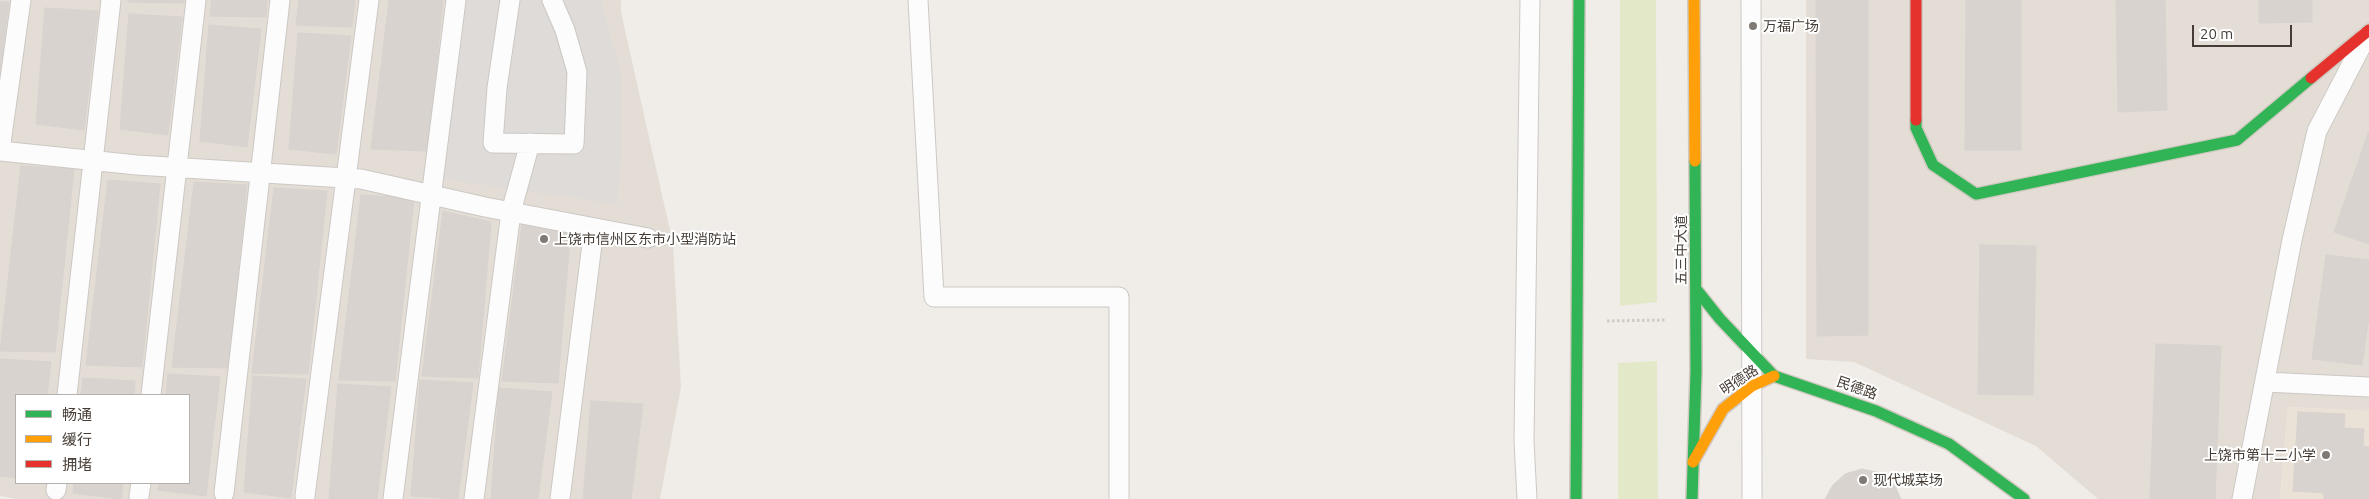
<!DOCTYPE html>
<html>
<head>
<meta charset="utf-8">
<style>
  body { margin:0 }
  #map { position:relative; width:2369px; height:499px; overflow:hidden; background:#f0ece8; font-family:Ubuntu,"Noto Sans SC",sans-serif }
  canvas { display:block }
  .legend { position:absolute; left:15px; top:394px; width:175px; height:90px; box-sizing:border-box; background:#fff; border:1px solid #b5b1ae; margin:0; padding:6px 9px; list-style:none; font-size:15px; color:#453c35 }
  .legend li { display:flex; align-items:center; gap:10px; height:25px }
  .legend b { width:25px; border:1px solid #b5b1ae }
  .scale { position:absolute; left:2192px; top:25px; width:100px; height:22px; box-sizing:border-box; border:2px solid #453c35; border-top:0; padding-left:6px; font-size:15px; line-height:18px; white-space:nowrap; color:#453c35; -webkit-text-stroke:4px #fff; paint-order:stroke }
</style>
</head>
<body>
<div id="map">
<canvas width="2369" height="499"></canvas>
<ul class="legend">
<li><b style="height:6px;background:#30b455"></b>畅通</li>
<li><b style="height:6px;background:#ff9f0a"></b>缓行</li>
<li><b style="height:6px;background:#e5322d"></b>拥堵</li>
</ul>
<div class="scale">20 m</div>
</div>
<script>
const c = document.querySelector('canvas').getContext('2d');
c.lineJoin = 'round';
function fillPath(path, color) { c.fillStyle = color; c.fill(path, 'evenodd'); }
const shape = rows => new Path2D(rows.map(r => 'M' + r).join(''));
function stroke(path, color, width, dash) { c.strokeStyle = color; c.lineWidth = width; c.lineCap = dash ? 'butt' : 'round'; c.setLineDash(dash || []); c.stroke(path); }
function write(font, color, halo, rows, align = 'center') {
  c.font = font + ' Ubuntu,"Noto Sans SC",sans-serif'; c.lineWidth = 4; c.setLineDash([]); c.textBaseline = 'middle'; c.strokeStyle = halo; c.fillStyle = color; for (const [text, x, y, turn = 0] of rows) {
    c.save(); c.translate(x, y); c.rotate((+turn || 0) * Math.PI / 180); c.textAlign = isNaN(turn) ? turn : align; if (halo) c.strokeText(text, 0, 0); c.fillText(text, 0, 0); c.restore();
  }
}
fillPath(shape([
  [0,0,621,0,621,12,673,244,681,387,660,499,17,499,0,496],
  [16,395,189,395,189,483,16,483],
  [1806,0,2369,0,2369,411,2288,407,2280,499,2098,499,2036,446,1854,362,1806,359]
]), '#e3ddd5');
fillPath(shape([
  [2288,407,2369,411,2369,499,2280,499]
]), '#ebe2d7');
fillPath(shape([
  [1620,0,1656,0,1657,302,1620,306],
  [1657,361,1658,499,1618,499,1618,363]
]), '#e3e9c8');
fillPath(shape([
  [450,0,601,0,621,74,621,163,617,204,441,179]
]), '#dfdbd8');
const building = shape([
  [129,0,184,0,184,3,128,2,129,0],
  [212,0,267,0,266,17,210,16,212,0],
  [299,0,355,0,352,27,296,25,299,0],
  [389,0,443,0,428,151,371,149,389,0],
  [1816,0,1868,0,1868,335,1817,336,1816,0],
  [1966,0,2021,0,2021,150,1965,150,1966,0],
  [2116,0,2165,0,2167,110,2118,112,2116,0],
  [2259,0,2312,0,2312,22,2259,23,2259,0],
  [0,2,9,2,0,72,0,2],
  [45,8,98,11,84,130,36,124,45,8],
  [129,14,182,17,168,135,120,129,129,14],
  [209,25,261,29,247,147,200,141,209,25],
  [298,33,351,36,336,154,289,149,298,33],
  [2368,133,2369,133,2369,244,2334,232,2368,133],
  [21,166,74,169,55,352,0,351,21,166],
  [108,180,160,184,142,367,86,365,108,180],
  [194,182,247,185,228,368,172,367,194,182],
  [274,188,327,191,308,374,252,373,274,188],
  [361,195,414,198,395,381,339,380,361,195],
  [443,211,491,222,478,378,422,376,443,211],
  [523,217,571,227,558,383,502,381,523,217],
  [1980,245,2036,246,2033,395,1978,394,1980,245],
  [2326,255,2369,260,2369,317,2362,365,2312,359,2326,255],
  [2156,344,2221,346,2215,499,2150,499,2156,344],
  [0,359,51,362,47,395,16,395,16,478,0,476,0,359],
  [168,374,220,377,206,496,158,490,159,483,189,483,189,395,166,395,168,374],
  [253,376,306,379,291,498,244,492,253,376],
  [83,378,135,381,134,395,81,395,83,378],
  [420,380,473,383,458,499,411,496,420,380],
  [338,384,391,387,377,499,329,499,338,384],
  [499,388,552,392,538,499,491,499,499,388],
  [591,401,643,404,631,499,583,499,591,401],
  [2298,412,2345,414,2344,428,2364,429,2363,446,2369,447,2369,499,2324,499,2324,493,2293,491,2298,412],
  [1862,469,1880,473,1895,486,1901,499,1825,499,1833,485,1845,474,1862,469],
  [74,483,123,483,121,499,73,493,74,483]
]);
fillPath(building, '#d8d3cf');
stroke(building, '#d8d3ce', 1);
const lane = shape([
  [510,0,497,88,493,143,574,144,577,72,565,30,552,0],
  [918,0,934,297,1119,297,1119,499],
  [1751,0,1752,499],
  [0,150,21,0],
  [0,151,137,165,361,179,485,207,648,238],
  [2265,382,2369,387],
  [67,395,111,0],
  [151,395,196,0],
  [56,490,57,483],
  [224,493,280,0],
  [139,496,141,483],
  [305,496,369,0],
  [393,499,456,0],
  [474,499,511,212,530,143],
  [560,499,594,228],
  [1527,499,1524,441,1530,0],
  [2242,499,2292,240,2317,131,2366,37]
]);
const fast = shape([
  [1916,120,1916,128,1933,165,1976,194,2237,140,2311,78],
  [1696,289,1720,319,1774,376,1876,411,1949,444,2024,499],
  [1576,499,1579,0],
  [1692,499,1696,372,1695,161]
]);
const slow = shape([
  [1694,0,1695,161],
  [1693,462,1723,409,1752,386,1774,376]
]);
const jam = shape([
  [1916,0,1916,120],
  [2311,78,2369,30]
]);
stroke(lane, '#ccc8c4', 21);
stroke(fast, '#d0c9c0', 14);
stroke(slow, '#d0c9c0', 14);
stroke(jam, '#d0c9c0', 14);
stroke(shape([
  [1607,321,1665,320]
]), '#cecac6', 3, [2.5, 2.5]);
stroke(lane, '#fdfcfc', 19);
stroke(fast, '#30b455', 11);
stroke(slow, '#ff9f0a', 11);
stroke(jam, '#e5322d', 11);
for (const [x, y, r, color] of [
  [1753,26,5,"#817a74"],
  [544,239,5,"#817a74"],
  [2326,455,5,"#817a74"],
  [1863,480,5,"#817a74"]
]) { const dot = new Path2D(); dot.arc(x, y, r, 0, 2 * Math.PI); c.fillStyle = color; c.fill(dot); stroke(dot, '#fff', 2); }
write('14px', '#453c35', '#fff', [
  ["万福广场",1763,26],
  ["上饶市信州区东市小型消防站",554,239],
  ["上饶市第十二小学",2316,455,"right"],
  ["现代城菜场",1873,480]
], 'left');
write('14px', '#453c35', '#fff', [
  ["五三中大道",1681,250,-90],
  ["明德路",1739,380,-33],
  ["民德路",1857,388,19]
]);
</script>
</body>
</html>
